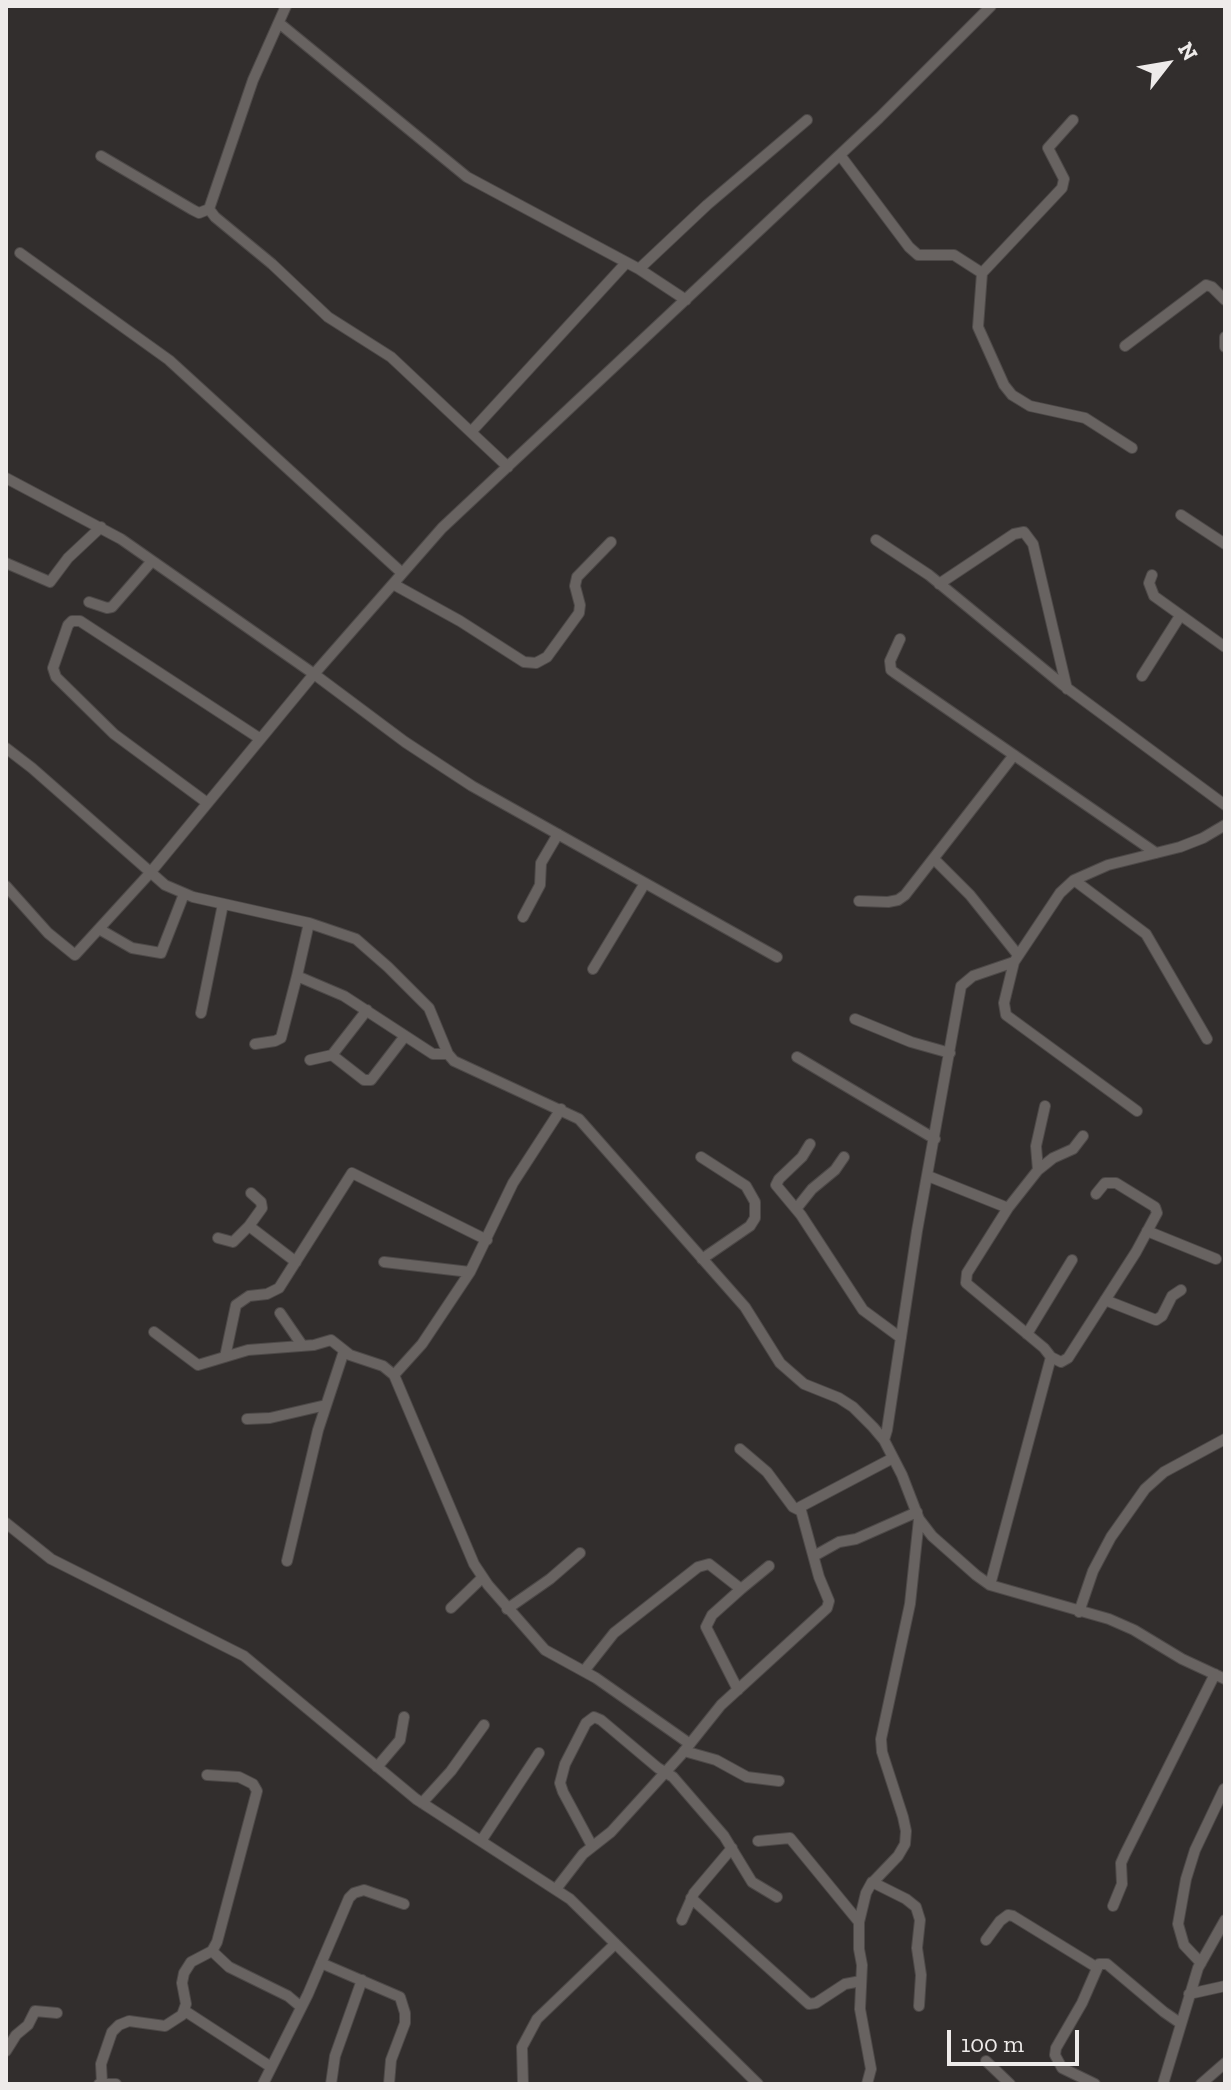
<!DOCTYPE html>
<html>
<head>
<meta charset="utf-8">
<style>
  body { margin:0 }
  #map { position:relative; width:1231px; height:2090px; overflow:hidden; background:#322e2d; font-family:"Zilla Slab",serif }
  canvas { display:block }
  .frame { position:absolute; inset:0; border:8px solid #eeebea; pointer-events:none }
  .north { position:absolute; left:1127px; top:24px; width:80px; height:80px; -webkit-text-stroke:6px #322e2d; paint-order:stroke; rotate:59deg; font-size:22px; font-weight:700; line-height:32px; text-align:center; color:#eeebea }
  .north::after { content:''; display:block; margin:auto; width:28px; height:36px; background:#eeebea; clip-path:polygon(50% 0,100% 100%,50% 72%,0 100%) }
  .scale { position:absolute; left:947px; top:2030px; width:132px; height:36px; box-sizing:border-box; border:4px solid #eeebea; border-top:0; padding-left:10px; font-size:24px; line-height:28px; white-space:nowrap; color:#eeebea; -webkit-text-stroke:6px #322e2d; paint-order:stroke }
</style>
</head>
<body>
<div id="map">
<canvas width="1231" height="2090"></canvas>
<div class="frame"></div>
<div class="north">N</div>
<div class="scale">100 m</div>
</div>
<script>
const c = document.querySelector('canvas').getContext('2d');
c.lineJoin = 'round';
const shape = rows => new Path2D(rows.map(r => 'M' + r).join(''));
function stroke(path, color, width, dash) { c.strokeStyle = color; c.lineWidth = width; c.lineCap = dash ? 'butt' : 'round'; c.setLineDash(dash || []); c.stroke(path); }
const street = shape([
  [279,23,467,177,639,269],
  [840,155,909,247,918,255,954,255,982,273,978,327,1004,385,1012,395,1030,406,1085,418,1132,448],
  [101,156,193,210,199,213,209,209,253,80,286,6],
  [209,209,215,217,272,264,328,317,391,357,508,467],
  [20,253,169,360,402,573],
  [982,273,1062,188,1064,179,1048,148,1073,120],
  [686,300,639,269,707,205,807,120],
  [1225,337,1225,347],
  [1125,346,1206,285,1212,287,1225,300],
  [471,432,626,263],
  [6,478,121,539,314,674,405,742,472,786,777,957],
  [1181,515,1225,544],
  [876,540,929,575,1063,685,1225,805],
  [6,563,50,582,68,558,101,527],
  [1152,575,1149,583,1154,596,1225,647],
  [393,584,460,621,524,662,536,663,547,657,579,613,580,605,575,586,577,577,611,542],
  [939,584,1014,534,1024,532,1033,544,1067,689],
  [89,602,107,608,112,607,152,561],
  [900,639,890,661,891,670,895,673,1156,853],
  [1142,676,1180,616],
  [6,748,32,768,165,885,193,897,309,923,356,939,388,967,429,1008,448,1054,454,1061,579,1119,745,1307,780,1363,804,1384,839,1398,853,1407,873,1427,884,1440,902,1475,919,1519,932,1536,976,1575,990,1585,1109,1619,1134,1630,1182,1659,1225,1679],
  [206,802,114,734,56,677,53,668,68,625,72,621,80,621,259,738],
  [934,859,970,895,1018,955],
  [1074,880,1146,934,1207,1039],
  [6,886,48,933,75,955,150,873,314,674,442,528,879,118,991,6],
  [859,901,888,902,898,900,905,895,1014,755],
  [523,917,540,885,541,863,558,834],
  [309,923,297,976,344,996,433,1054,448,1054],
  [99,929,132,948,161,953,184,894],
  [1014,962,1004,1003,1006,1015,1137,1111],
  [593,969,645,883],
  [201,1013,223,904],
  [855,1019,911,1042,950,1053],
  [255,1044,275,1041,281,1038,297,976],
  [332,1055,364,1080,371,1080,405,1036],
  [797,1057,935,1139],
  [310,1060,332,1055,367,1010],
  [561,1109,513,1183,470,1272,422,1344,394,1375,474,1564,488,1585,545,1650,596,1678,690,1744],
  [810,1144,802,1157,779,1179,776,1185,801,1215,863,1310,901,1338],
  [701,1157,746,1186,755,1202,755,1218,750,1226,702,1259],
  [1038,1170,1036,1146,1045,1106],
  [928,1176,1008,1208,967,1273,966,1283,1044,1348,1051,1357,990,1585],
  [1008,1208,1038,1170,1053,1158,1073,1149,1083,1136],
  [796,1209,812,1189,835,1170,844,1157],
  [249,1226,262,1208,261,1202,251,1193],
  [1147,1231,1216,1259],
  [218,1238,233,1242,249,1226,296,1262],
  [384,1262,470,1272],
  [1105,1300,1156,1320,1162,1316,1172,1296,1181,1290],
  [280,1313,302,1345],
  [154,1332,198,1365,248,1350,314,1345,331,1340,350,1355,383,1366,394,1375],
  [1027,1334,1072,1260],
  [225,1357,236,1305,249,1296,267,1294,279,1288,352,1173,487,1240],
  [1051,1357,1061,1362,1068,1358,1136,1252,1157,1213,1155,1207,1116,1183,1105,1183,1096,1194],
  [247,1419,270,1418,326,1405],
  [884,1440,887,1430,917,1231,961,986,973,976,1014,962,1060,893,1074,880,1108,865,1180,847,1203,838,1225,825],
  [740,1449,767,1472,793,1507,799,1510],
  [6,1523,51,1559,244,1656,416,1799,570,1899,758,2084],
  [814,1556,839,1542,856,1539,917,1512],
  [287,1561,318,1430,344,1351],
  [741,1589,769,1566],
  [451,1608,482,1578],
  [507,1609,550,1579,580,1553],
  [1079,1612,1093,1571,1111,1537,1145,1489,1164,1472,1225,1439],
  [584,1671,614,1633,698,1567,709,1564,741,1589,712,1615,706,1627,738,1690],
  [684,1751,716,1760,747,1777,779,1781],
  [377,1767,400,1740,404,1717],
  [422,1803,451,1771,484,1725],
  [481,1841,539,1753],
  [758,1841,790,1838,859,1922,859,1949,862,1965,860,2009,871,2069,867,2084],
  [592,1846,563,1792,560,1783,565,1764,586,1723,594,1717,601,1720,658,1768,673,1777,724,1836,752,1882,777,1897],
  [874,1881,898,1856,905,1844,906,1831,903,1817,882,1752,881,1739,910,1604,919,1519],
  [556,1889,583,1854,611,1832,681,1755,721,1705,827,1608,829,1601,819,1577,800,1507,893,1458],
  [691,1898,809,2004,816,2003,845,1984,861,1981],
  [1113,1906,1122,1884,1121,1863,1125,1854,1215,1674],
  [682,1920,694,1893,732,1848],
  [859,1922,866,1893,872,1882,906,1899,916,1907,920,1920,917,1948,921,1975,919,2006],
  [986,1940,1000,1921,1008,1915,1013,1916,1096,1967],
  [212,1951,229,1967,288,1996,301,2007],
  [321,1963,400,1997,405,2013,405,2023,391,2060,389,2084],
  [1201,1963,1184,1945,1178,1924,1186,1879,1195,1850,1224,1789],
  [1189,1994,1225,1986],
  [185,2011,271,2067],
  [6,2051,16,2035,28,2025,35,2011,57,2013],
  [986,2061,1010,2084],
  [102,2083,101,2064,112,2032,119,2025,129,2021,165,2026,182,2015,186,2004,182,1983,184,1973,191,1962,212,1951,217,1942,257,1791,253,1784,239,1777,207,1775],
  [99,2084,116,2084],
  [263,2084,308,1994,349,1898,354,1893,364,1890,404,1904],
  [331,2084,335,2056,362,1980],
  [523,2084,522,2047,537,2019,615,1944],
  [1095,2084,1062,2068,1055,2055,1056,2048,1082,2003,1099,1964,1107,1964,1164,2012,1180,2023],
  [1163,2084,1198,1968,1225,1920],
  [1201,2084,1225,2063]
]);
stroke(street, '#4d4948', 12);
stroke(street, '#686361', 10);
</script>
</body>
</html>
